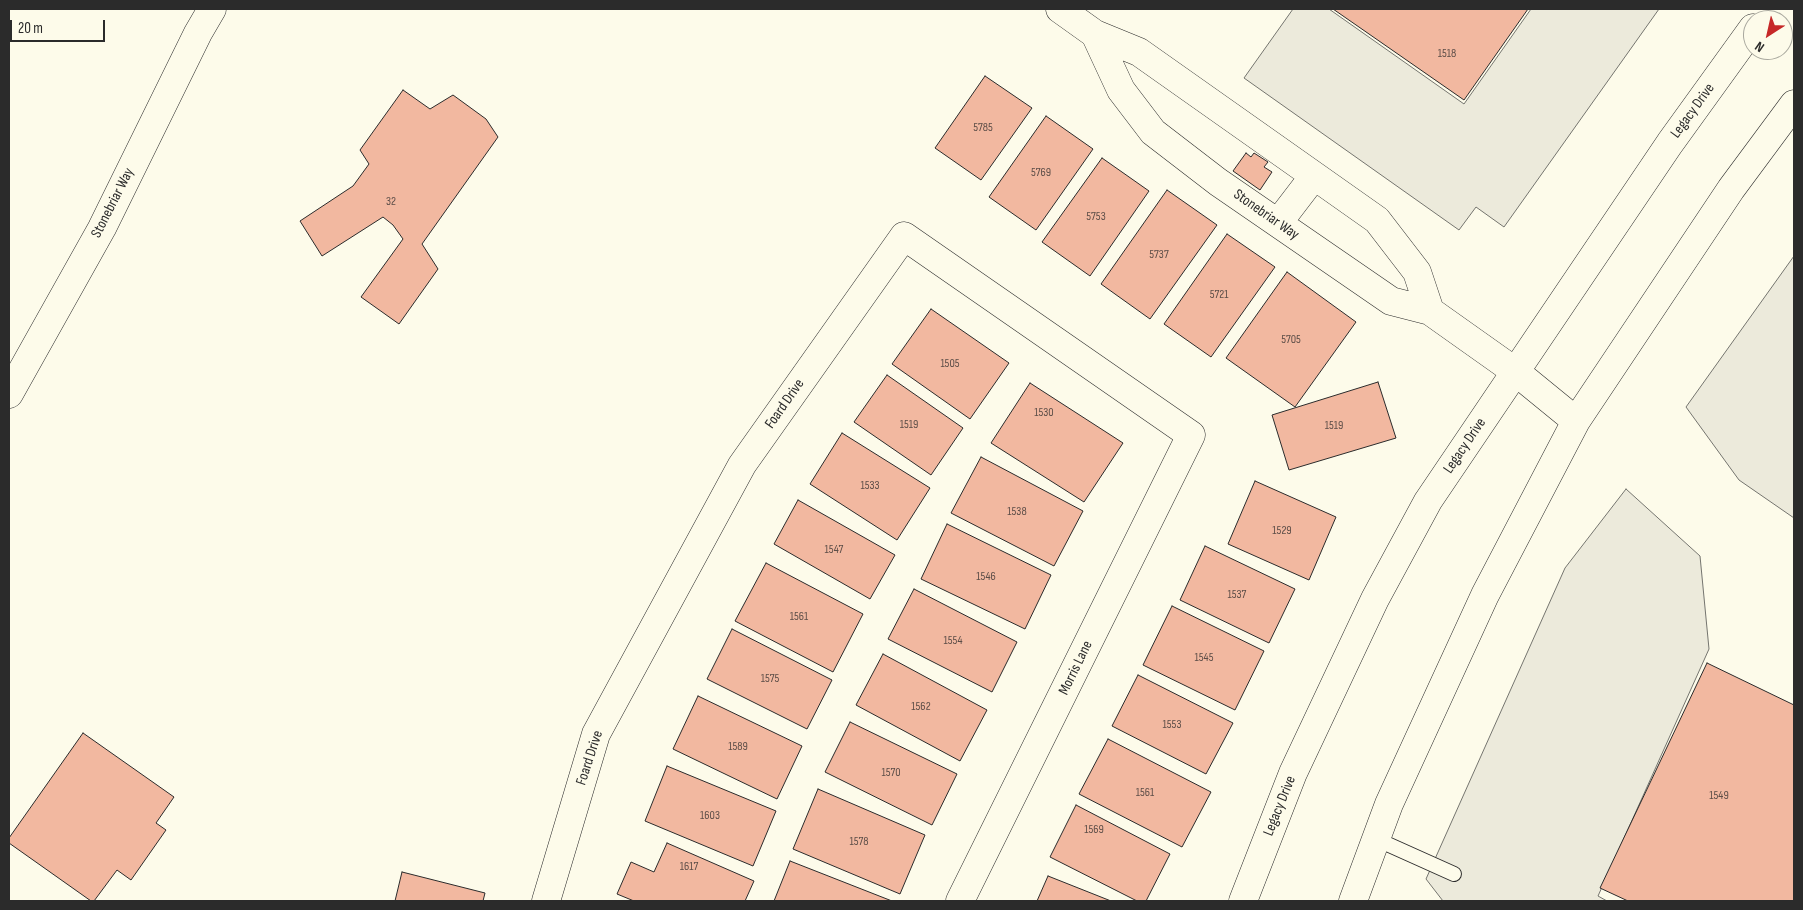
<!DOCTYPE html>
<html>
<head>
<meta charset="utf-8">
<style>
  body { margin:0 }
  #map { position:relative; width:1803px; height:910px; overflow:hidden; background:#fdfbea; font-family:"Sofia Sans Condensed",sans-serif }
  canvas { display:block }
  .frame { position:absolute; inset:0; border:10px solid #2b2b2b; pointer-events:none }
  .north { position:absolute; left:1743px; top:10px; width:50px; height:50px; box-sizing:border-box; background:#fdfbea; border:1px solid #a9a89e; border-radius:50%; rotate:215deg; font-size:14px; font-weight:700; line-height:20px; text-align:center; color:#2b2b2b }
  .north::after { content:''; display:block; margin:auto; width:18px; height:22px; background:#c62828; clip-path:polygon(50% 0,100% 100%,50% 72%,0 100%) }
  .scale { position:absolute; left:10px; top:20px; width:95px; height:22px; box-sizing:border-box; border:2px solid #2b2b2b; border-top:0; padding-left:6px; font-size:15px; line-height:18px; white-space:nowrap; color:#2b2b2b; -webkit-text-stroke:4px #fdfbea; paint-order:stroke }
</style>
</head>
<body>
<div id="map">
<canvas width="1803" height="910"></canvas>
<div class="frame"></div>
<div class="north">N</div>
<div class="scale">20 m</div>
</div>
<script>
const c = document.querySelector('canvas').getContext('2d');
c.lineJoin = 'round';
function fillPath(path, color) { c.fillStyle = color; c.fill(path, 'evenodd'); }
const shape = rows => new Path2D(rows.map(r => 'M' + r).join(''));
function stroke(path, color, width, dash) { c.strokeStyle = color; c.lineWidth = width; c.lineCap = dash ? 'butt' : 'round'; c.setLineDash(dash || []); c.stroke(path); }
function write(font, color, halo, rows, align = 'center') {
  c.font = font + ' "Sofia Sans Condensed",sans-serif'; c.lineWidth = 4; c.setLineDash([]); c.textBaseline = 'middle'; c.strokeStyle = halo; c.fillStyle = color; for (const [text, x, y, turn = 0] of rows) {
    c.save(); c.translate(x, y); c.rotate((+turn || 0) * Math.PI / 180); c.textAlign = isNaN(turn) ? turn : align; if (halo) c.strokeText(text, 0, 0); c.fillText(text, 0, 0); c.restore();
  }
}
const parking = shape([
  [1293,9,1329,9,1464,104,1531,9,1659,9,1504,227,1476,207,1459,230,1244,78,1293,9],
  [1794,256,1794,518,1739,480,1686,407,1794,256],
  [1626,489,1700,556,1709,649,1598,896,1607,901,1443,901,1426,879,1565,568,1626,489]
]);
fillPath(parking, '#eceadb');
stroke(parking, '#74746e', 1);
const building = shape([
  [1333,9,1528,9,1464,100,1333,9],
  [985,76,1032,108,981,180,935,148,985,76],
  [403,90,430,109,453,95,486,119,498,137,422,244,438,269,399,324,361,297,403,239,393,225,383,217,322,256,300,221,353,186,369,164,360,150,403,90],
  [1046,116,1093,149,1036,230,989,197,1046,116],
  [1246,153,1251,157,1254,153,1268,162,1264,167,1272,172,1260,190,1233,171,1246,153],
  [1102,158,1149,191,1090,276,1042,242,1102,158],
  [1167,190,1217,225,1150,319,1101,284,1167,190],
  [1227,234,1275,267,1211,357,1164,324,1227,234],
  [1287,272,1356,322,1295,407,1226,358,1287,272],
  [931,309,1009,363,970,419,892,364,931,309],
  [887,375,963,428,931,475,854,422,887,375],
  [1378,382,1396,438,1289,470,1272,415,1378,382],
  [1030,383,1123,443,1084,502,991,443,1030,383],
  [842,433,930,488,897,540,810,484,842,433],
  [981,457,1083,511,1054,566,951,513,981,457],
  [1255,481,1336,517,1309,580,1228,544,1255,481],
  [798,500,895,555,870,599,774,544,798,500],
  [947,524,1051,575,1025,629,921,579,947,524],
  [1205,546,1295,589,1269,643,1180,600,1205,546],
  [766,563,863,614,833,672,735,621,766,563],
  [914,589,1017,642,992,692,888,639,914,589],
  [1172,606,1264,651,1235,710,1143,665,1172,606],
  [732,629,832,680,807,729,707,679,732,629],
  [883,654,987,710,960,761,856,705,883,654],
  [1707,663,1794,705,1794,901,1628,901,1600,888,1707,663],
  [1138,675,1233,723,1206,774,1112,726,1138,675],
  [698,696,802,746,777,799,673,749,698,696],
  [850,722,957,774,932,825,825,772,850,722],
  [83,733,174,797,156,823,166,830,131,880,117,870,94,901,91,901,9,843,9,838,83,733],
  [1108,739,1211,792,1182,847,1079,794,1108,739],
  [667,766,776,811,753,866,645,821,667,766],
  [818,789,925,835,900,894,793,849,818,789],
  [1076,805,1170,854,1146,901,1137,901,1050,857,1076,805],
  [667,843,754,881,745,901,634,901,617,894,631,862,654,872,667,843],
  [790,861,892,901,774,901,790,861],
  [402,872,485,893,483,901,395,901,402,872],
  [1048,876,1111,901,1037,901,1048,876]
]);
fillPath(building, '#f2b8a0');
stroke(building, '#2b2b2b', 1);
const lane = shape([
  [1376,839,1454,874]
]);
const street = shape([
  [1060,9,1095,34,1121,90,1153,132,1218,182,1391,301,1430,311,1516,372],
  [1095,34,1139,52,1377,220,1417,272,1430,311],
  [1278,223,1314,176],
  [9,394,102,228,198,33,212,9],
  [546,901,596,734,742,465,904,236,1191,435,960,901]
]);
const secondary = shape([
  [1516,372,1576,421],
  [1243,901,1293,773,1375,599,1428,501,1670,143,1753,28],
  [1353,901,1389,804,1485,595,1576,421,1731,189,1794,104]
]);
stroke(lane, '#2b2b2b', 16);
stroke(street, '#2b2b2b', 29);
stroke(secondary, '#2b2b2b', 29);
stroke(lane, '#fdfbea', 14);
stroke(street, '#fdfbea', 28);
stroke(secondary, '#fdfbea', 28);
stroke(shape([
  [1189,9,1190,9]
]), '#2b2b2b', 1, [6, 2.5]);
write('12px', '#5d4e48', null, [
  ["1518",1447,54],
  ["5785",983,128],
  ["5769",1041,173],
  ["32",391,202],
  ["5753",1096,217],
  ["5737",1159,255],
  ["5721",1219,295],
  ["5705",1291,340],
  ["1505",950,364],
  ["1530",1044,413],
  ["1519",909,425],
  ["1519",1334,426],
  ["1533",870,486],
  ["1538",1017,512],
  ["1529",1282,531],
  ["1547",834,550],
  ["1546",986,577],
  ["1537",1237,595],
  ["1561",799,617],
  ["1554",953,641],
  ["1545",1204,658],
  ["1575",770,679],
  ["1562",921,707],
  ["1553",1172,725],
  ["1589",738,747],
  ["1570",891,773],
  ["1561",1145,793],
  ["1549",1719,796],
  ["1603",710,816],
  ["1569",1094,830],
  ["1578",859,842],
  ["1617",689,867]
]);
write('15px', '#2b2b2b', '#fdfbea', [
  ["Legacy Drive",1693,111,-54],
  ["Stonebriar Way",113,203,-63],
  ["Stonebriar Way",1266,215,35],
  ["Foard Drive",785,404,-55],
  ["Legacy Drive",1465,446,-56],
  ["Morris Lane",1076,668,-64],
  ["Foard Drive",590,758,-72],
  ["Legacy Drive",1280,806,-68]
]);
</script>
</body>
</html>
